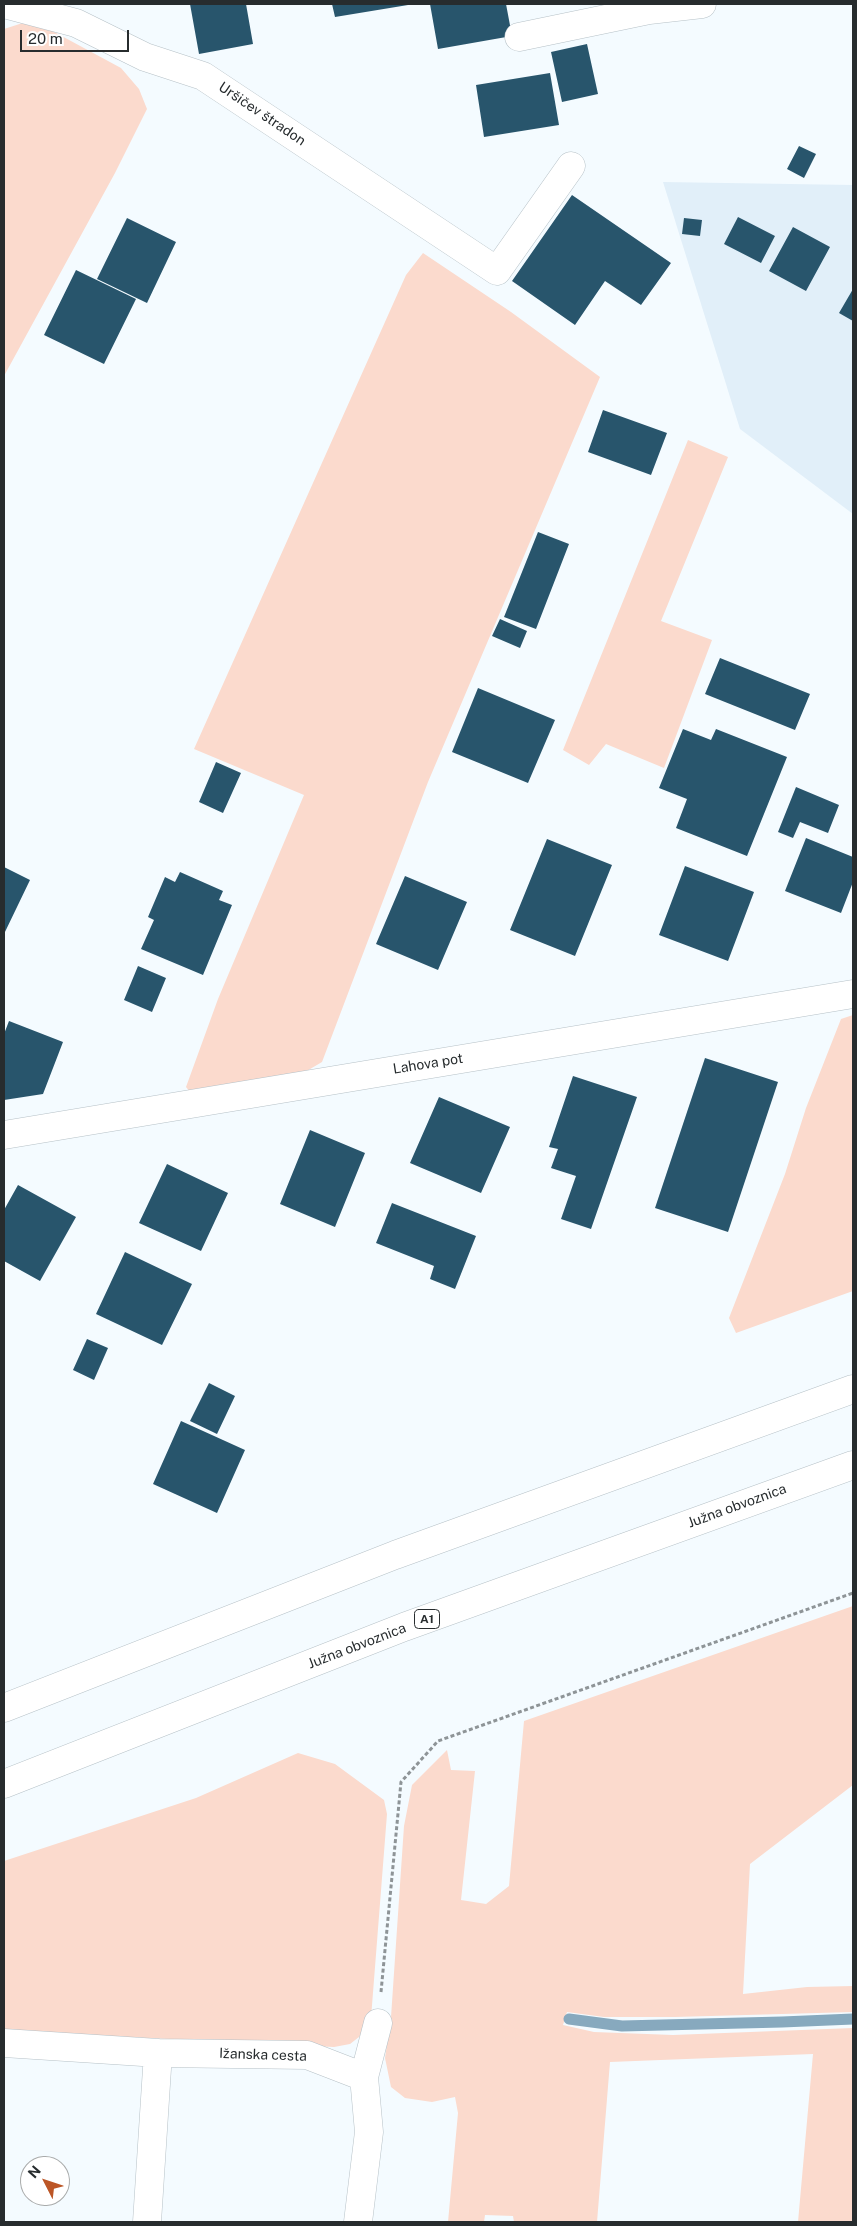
<!DOCTYPE html>
<html>
<head>
<meta charset="utf-8">
<style>
  body { margin:0 }
  #map { position:relative; width:857px; height:2226px; overflow:hidden; background:#f4fbff; font-family:"Public Sans",sans-serif }
  canvas { display:block }
  .frame { position:absolute; inset:0; border:5px solid #272c2e; pointer-events:none }
  .north { position:absolute; left:20px; top:2156px; width:50px; height:50px; box-sizing:border-box; background:#fff; border:1px solid #a9abab; border-radius:50%; rotate:311deg; font-size:14px; font-weight:700; line-height:20px; text-align:center; color:#272c2e }
  .north::after { content:''; display:block; margin:auto; width:18px; height:22px; background:#bc5626; clip-path:polygon(50% 0,100% 100%,50% 72%,0 100%) }
  .scale { position:absolute; left:20px; top:30px; width:109px; height:22px; box-sizing:border-box; border:2px solid #272c2e; border-top:0; padding-left:6px; font-size:15px; line-height:18px; white-space:nowrap; color:#272c2e; -webkit-text-stroke:4px #fff; paint-order:stroke }
</style>
</head>
<body>
<div id="map">
<canvas width="857" height="2226"></canvas>
<div class="frame"></div>
<div class="north">N</div>
<div class="scale">20 m</div>
</div>
<script>
const c = document.querySelector('canvas').getContext('2d');
c.lineJoin = 'round';
function fillPath(path, color) { c.fillStyle = color; c.fill(path, 'evenodd'); }
const shape = rows => new Path2D(rows.map(r => 'M' + r).join(''));
function stroke(path, color, width, dash) { c.strokeStyle = color; c.lineWidth = width; c.lineCap = dash ? 'butt' : 'round'; c.setLineDash(dash || []); c.stroke(path); }
function write(font, color, halo, rows, align = 'center') {
  c.font = font + ' "Public Sans",sans-serif'; c.lineWidth = 5; c.setLineDash([]); c.textBaseline = 'middle'; c.strokeStyle = halo; c.fillStyle = color; for (const [text, x, y, turn = 0] of rows) {
    c.save(); c.translate(x, y); c.rotate((+turn || 0) * Math.PI / 180); c.textAlign = isNaN(turn) ? turn : align; if (halo) c.strokeText(text, 0, 0); c.fillText(text, 0, 0); c.restore();
  }
}
fillPath(shape([
  [663,182,853,185,853,514,740,429]
]), '#e1eff9');
fillPath(shape([
  [32,20,121,68,139,89,147,109,115,173,4,376,4,29],
  [423,253,511,312,600,377,428,782,322,1062,305,1072,190,1092,186,1087,218,999,304,795,194,749,406,275],
  [688,440,728,457,661,621,712,640,664,768,606,744,589,765,563,750],
  [853,1015,853,1291,736,1333,729,1318,785,1174,806,1108,841,1019],
  [853,1606,853,1785,750,1864,743,1994,807,1987,853,1986,853,2012,675,2017,604,2017,567,2012,563,2025,594,2032,673,2035,853,2028,853,2222,798,2222,813,2054,610,2062,597,2222,514,2222,513,2216,485,2215,484,2222,448,2222,458,2113,455,2097,432,2102,405,2098,391,2087,385,2058,391,2017,404,1826,412,1785,447,1750,451,1770,475,1771,461,1900,486,1904,509,1886,524,1721],
  [298,1753,335,1764,384,1800,387,1814,371,2018,359,2037,350,2044,334,2047,4,2031,4,1861,196,1798]
]), '#fbdacd');
stroke(shape([
  [569,2019,622,2026,782,2022,853,2019]
]), '#87a9be', 11);
fillPath(shape([
  [190,4,246,4,253,44,199,54],
  [332,4,408,4,408,5,335,17],
  [430,4,506,4,512,36,438,49],
  [587,44,598,94,562,102,551,52],
  [550,73,559,125,484,137,476,85],
  [799,146,816,154,804,178,787,169],
  [572,195,671,263,641,305,605,281,575,325,512,281],
  [738,217,775,236,761,263,724,244],
  [127,218,176,242,147,303,97,279],
  [684,218,702,220,700,236,682,234],
  [793,227,830,247,806,291,769,271],
  [76,270,136,299,104,364,44,335],
  [853,289,853,321,839,313],
  [603,410,667,433,651,475,588,452],
  [538,532,569,544,536,629,504,617],
  [500,619,527,631,520,648,492,636],
  [720,658,810,694,795,730,705,694],
  [478,688,555,720,528,783,452,752],
  [683,729,711,740,716,729,787,757,747,856,676,828,687,799,659,788],
  [216,762,241,773,223,813,199,802],
  [796,787,839,805,828,833,800,822,793,838,778,832],
  [806,838,853,857,853,882,841,913,785,891],
  [547,839,612,865,575,956,510,930],
  [685,866,754,892,728,961,659,935],
  [4,867,30,880,4,934],
  [180,872,223,891,219,900,232,905,203,975,141,949,154,920,148,917,165,877,175,882],
  [405,876,467,902,438,970,376,944],
  [138,966,166,978,152,1012,124,1000],
  [9,1021,63,1042,43,1094,4,1100,4,1034],
  [705,1058,778,1082,728,1232,655,1208],
  [573,1076,637,1097,591,1229,561,1219,576,1176,551,1168,558,1149,549,1147],
  [439,1097,510,1127,481,1193,410,1163],
  [310,1130,365,1153,335,1227,280,1204],
  [167,1164,228,1193,201,1251,139,1223],
  [18,1185,76,1217,40,1281,4,1261,4,1210],
  [392,1203,476,1236,455,1289,430,1279,434,1266,376,1243],
  [125,1252,192,1284,162,1345,96,1314],
  [87,1339,108,1348,94,1380,73,1370],
  [209,1383,235,1396,217,1434,190,1421],
  [181,1421,245,1450,217,1513,153,1484]
]), '#28556c');
const minor = shape([
  [4,4,76,23,145,57,203,76,497,271,571,166],
  [519,37,649,10,702,4],
  [4,1135,853,994],
  [4,2043,158,2053,307,2055,364,2077],
  [147,2222,158,2053],
  [358,2222,369,2132,364,2077,378,2023]
]);
const highway = shape([
  [4,1708,395,1555,853,1389],
  [4,1784,404,1627,853,1465]
]);
stroke(minor, '#b6c1c7', 29);
stroke(highway, '#b6c1c7', 29);
stroke(shape([
  [381,1992,401,1782,438,1741,853,1593]
]), '#8e9497', 3, [4, 2.5]);
stroke(minor, '#fff', 28);
stroke(highway, '#fff', 28);
for (const [x, y, w] of [
  [427,1619,25]
]) { const box = new Path2D(); box.roundRect(x - w / 2, y - 9.5, w, 19, 4); c.fillStyle = '#fff'; c.fill(box); stroke(box, '#272c2e', 1); }
write('bold 12px', '#272c2e', null, [
  ["A1",427,1619]
]);
write('14px', '#272c2e', '#fff', [
  ["Uršičev štradon",262,114,34],
  ["Lahova pot",428,1064,-9],
  ["Južna obvoznica",737,1506,-20],
  ["Južna obvoznica",357,1646,-21],
  ["Ižanska cesta",263,2055,2]
]);
</script>
</body>
</html>
